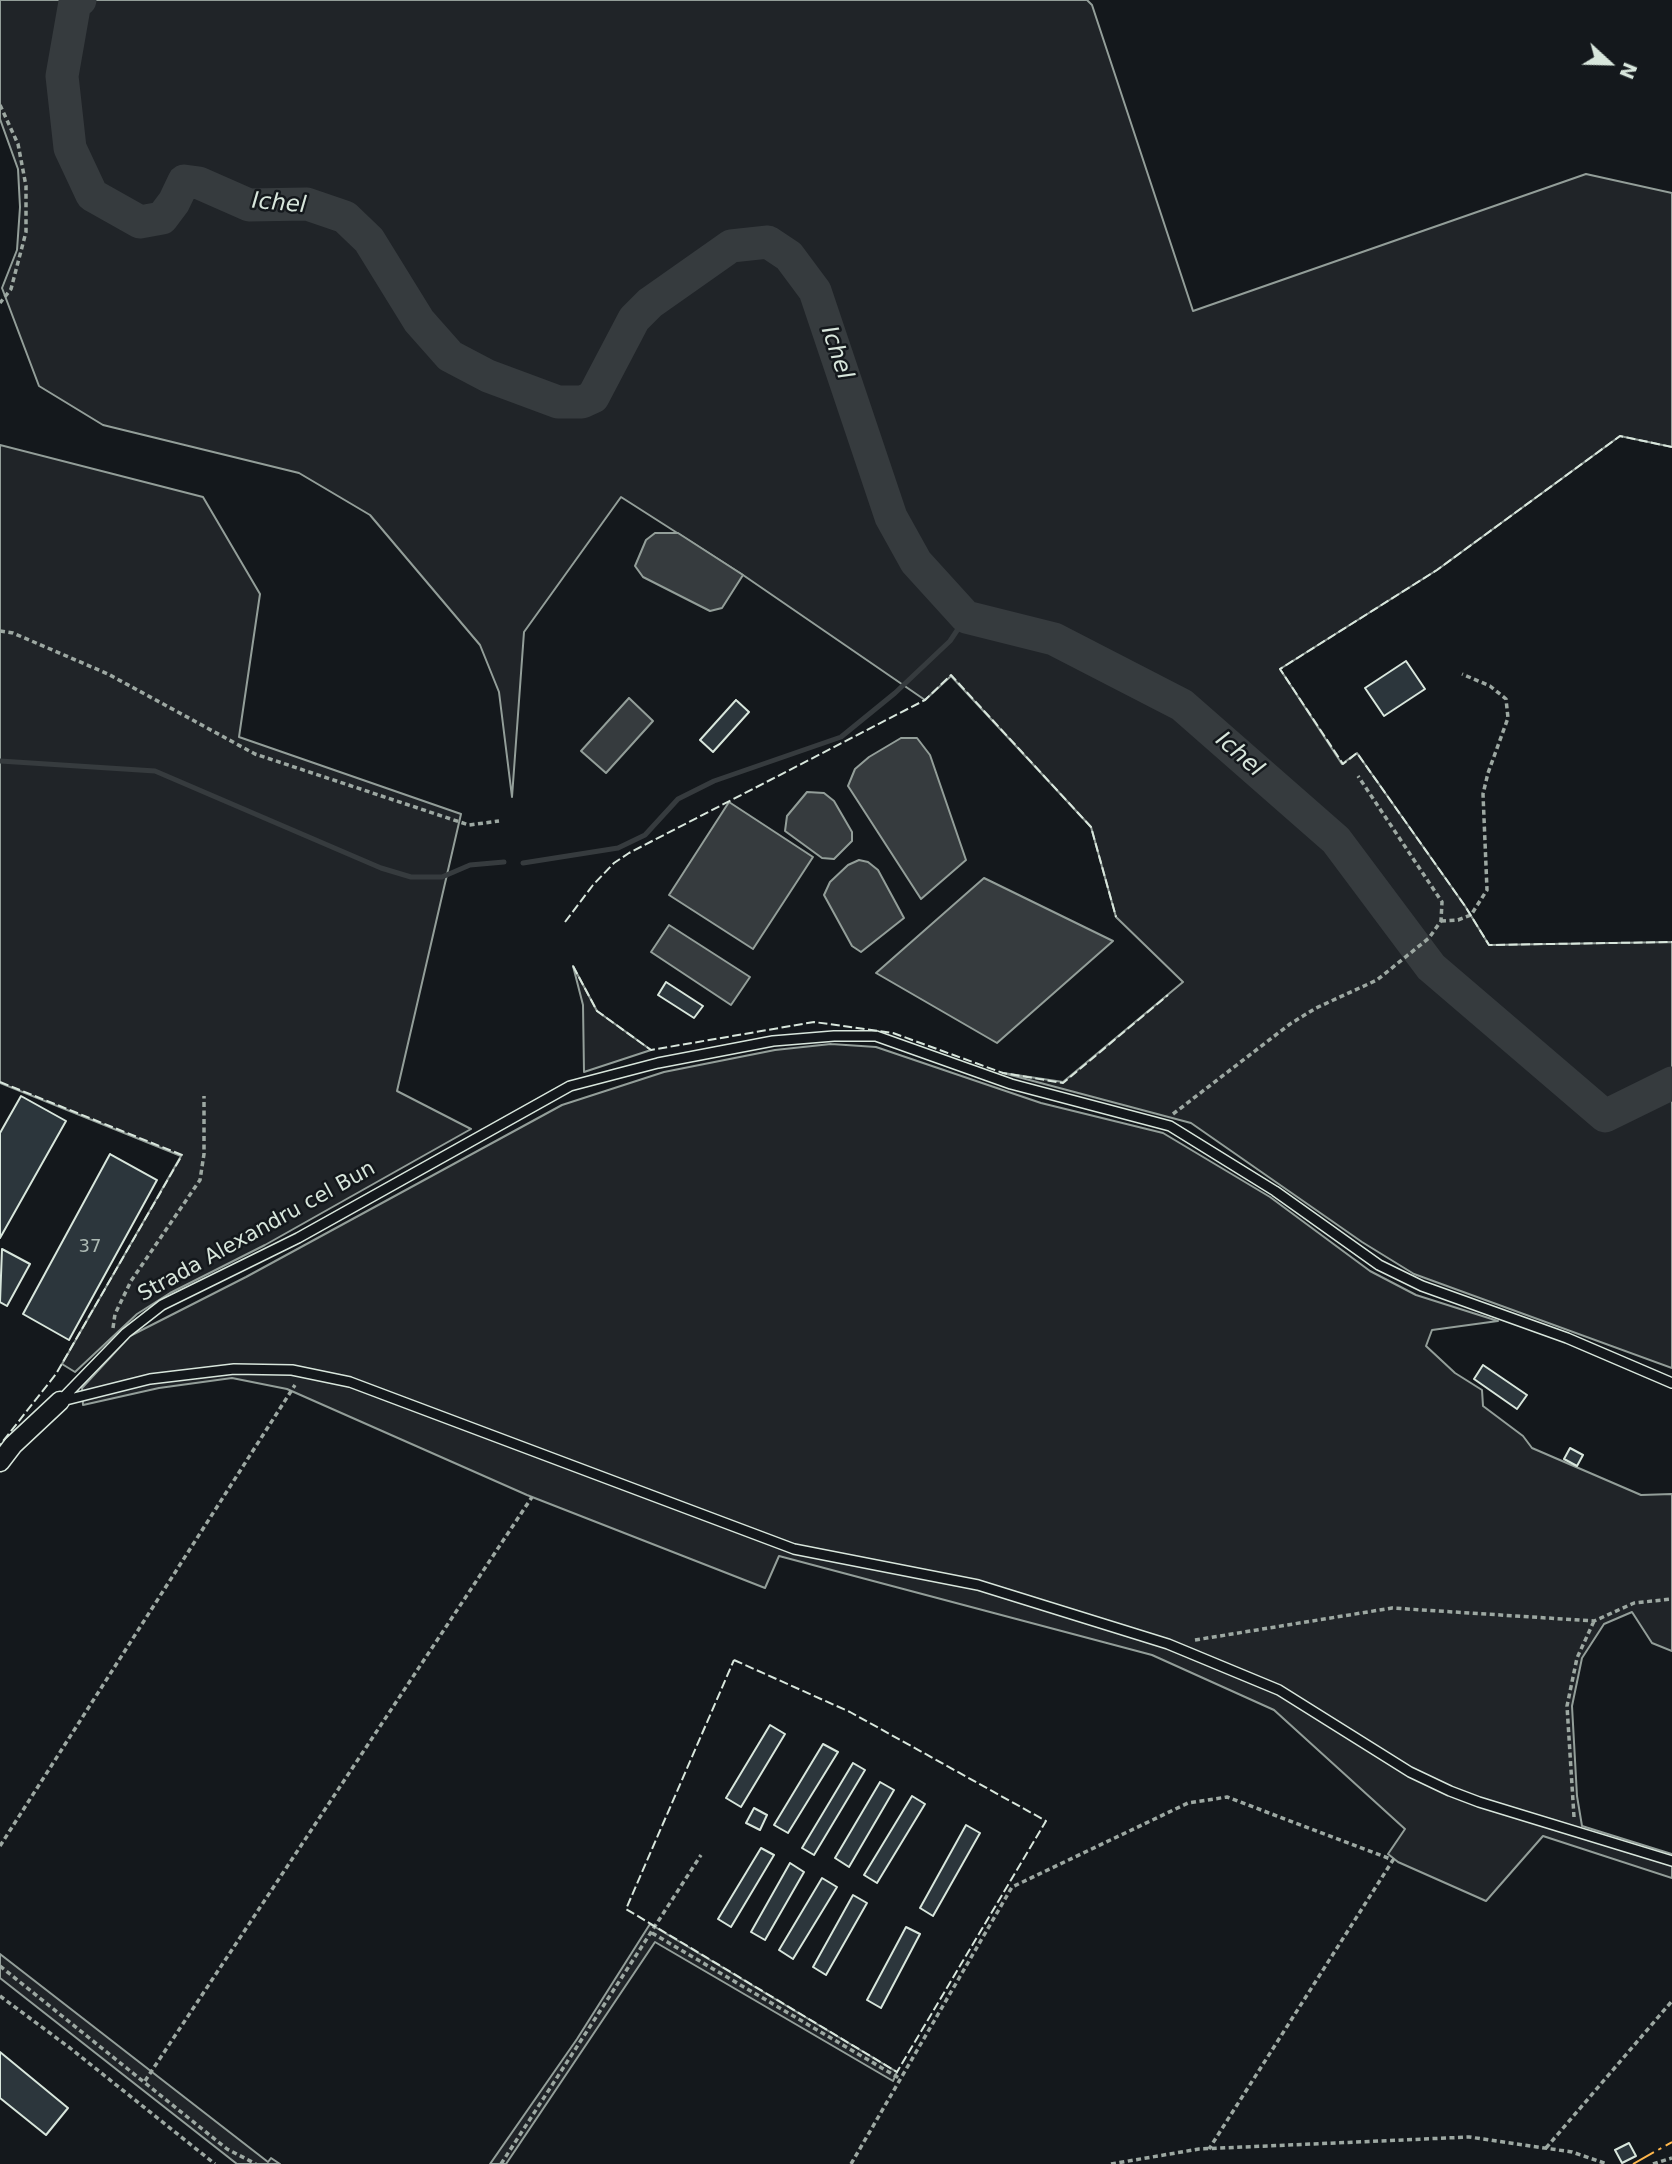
<!DOCTYPE html>
<html>
<head>
<meta charset="utf-8">
<style>
  body { margin:0 }
  #map { position:relative; width:1672px; height:2164px; overflow:hidden; background:#14181c; font-family:"DejaVu Sans",sans-serif }
  canvas { display:block }
  .north { position:absolute; left:1574px; top:28px; width:70px; height:70px; -webkit-text-stroke:5px #14181c; paint-order:stroke; rotate:112deg; font-size:19px; font-weight:700; line-height:28px; text-align:center; color:#d8e6dc }
  .north::after { content:''; display:block; margin:auto; width:24px; height:32px; background:#d8e6dc; clip-path:polygon(50% 0,100% 100%,50% 72%,0 100%) }
</style>
</head>
<body>
<div id="map">
<canvas width="1672" height="2164"></canvas>
<div class="north">N</div>
</div>
<script>
const c = document.querySelector('canvas').getContext('2d');
c.lineJoin = 'round';
function fillPath(path, color) { c.fillStyle = color; c.fill(path, 'evenodd'); }
const shape = rows => new Path2D(rows.map(r => 'M' + r).join(''));
function stroke(path, color, width, dash) { c.strokeStyle = color; c.lineWidth = width; c.lineCap = dash ? 'butt' : 'round'; c.setLineDash(dash || []); c.stroke(path); }
function write(font, color, halo, rows, align = 'center') {
  c.font = font + ' "DejaVu Sans",sans-serif'; c.lineWidth = 5; c.setLineDash([]); c.textBaseline = 'middle'; c.strokeStyle = halo; c.fillStyle = color; for (const [text, x, y, turn = 0] of rows) {
    c.save(); c.translate(x, y); c.rotate((+turn || 0) * Math.PI / 180); c.textAlign = isNaN(turn) ? turn : align; if (halo) c.strokeText(text, 0, 0); c.fillText(text, 0, 0); c.restore();
  }
}
const green = shape([
  [0,0,1087,0,1092,5,1193,311,1586,174,1672,193,1672,447,1620,436,1437,570,1280,669,1342,764,1357,753,1465,906,1489,945,1672,942,1672,1368,1414,1274,1362,1242,1191,1123,1003,1073,1063,1082,1183,982,1116,917,1091,827,951,676,925,700,743,575,621,497,524,632,512,797,499,692,480,645,370,515,299,473,103,425,39,386,2,288,17,250,20,207,18,169,0,119,0,0],
  [0,445,203,497,260,594,239,737,461,814,397,1091,471,1129,265,1245,170,1293,137,1314,75,1372,62,1364,181,1156,0,1083,0,445],
  [573,966,597,1011,651,1050,584,1072,583,1005,573,966],
  [831,1044,876,1047,1041,1103,1163,1133,1270,1197,1370,1271,1416,1295,1498,1321,1432,1330,1426,1346,1455,1373,1482,1390,1483,1406,1523,1436,1532,1448,1641,1495,1672,1494,1672,1651,1652,1643,1632,1612,1604,1624,1582,1658,1572,1706,1577,1796,1582,1826,1672,1854,1672,1878,1543,1836,1486,1901,1398,1862,1388,1854,1405,1829,1274,1710,1152,1655,779,1556,765,1588,527,1495,287,1389,232,1378,159,1388,83,1405,82,1388,130,1336,246,1277,562,1105,664,1072,775,1050,831,1044],
  [650,1924,897,2072,893,2081,655,1942,506,2164,490,2164,577,2039,650,1924],
  [0,1954,268,2162,271,2158,280,2164,237,2164,0,1978,0,1954]
]);
fillPath(green, '#202428');
stroke(green, '#939e99', 2);
const water = shape([
  [655,533,678,533,743,575,722,608,710,611,643,577,635,566,646,540,655,533],
  [629,698,653,721,606,773,581,751,629,698],
  [901,738,917,738,930,755,966,860,921,899,848,786,855,769,869,757,901,738],
  [807,792,824,793,834,801,852,832,852,841,834,859,822,858,785,831,787,816,807,792],
  [729,802,813,857,753,949,669,895,729,802],
  [859,860,868,862,878,870,904,918,861,952,852,946,824,895,830,882,848,865,859,860],
  [984,878,1113,941,997,1043,876,973,984,878],
  [669,925,750,977,731,1005,651,952,669,925]
]);
fillPath(water, '#363b3e');
stroke(water, '#939e99', 2);
stroke(shape([
  [0,761,155,771,381,868,411,877,442,877,470,865,504,862],
  [523,863,618,848,645,835,678,799,714,781,841,737,895,693,950,641,966,617]
]), '#363b3e', 5);
stroke(shape([
  [80,0,75,2,62,76,70,148,92,195,140,222,162,218,174,202,184,181,199,183,249,205,307,204,345,217,369,240,419,321,450,356,488,376,558,402,582,402,593,397,634,319,650,303,731,246,768,242,789,256,815,291,891,517,916,562,966,617,1054,639,1182,705,1336,840,1431,967,1605,1116,1672,1083]
]), '#363b3e', 33);
const building = shape([
  [1406,661,1425,689,1384,716,1365,688,1406,661],
  [736,700,749,712,713,752,700,740,736,700],
  [666,982,703,1006,694,1018,658,995,666,982],
  [21,1096,66,1121,0,1238,0,1133,21,1096],
  [110,1154,157,1180,69,1340,23,1314,110,1154],
  [2,1249,30,1264,7,1306,0,1302,2,1249],
  [1483,1365,1527,1395,1517,1409,1474,1379,1483,1365],
  [1570,1448,1583,1455,1577,1466,1564,1459,1570,1448],
  [770,1725,785,1734,741,1807,726,1798,770,1725],
  [823,1744,838,1752,788,1833,774,1825,823,1744],
  [853,1763,865,1770,814,1855,802,1848,853,1763],
  [880,1782,894,1790,849,1867,835,1858,880,1782],
  [912,1796,925,1804,877,1883,864,1875,912,1796],
  [754,1808,767,1815,760,1830,746,1823,754,1808],
  [966,1825,980,1833,933,1916,920,1908,966,1825],
  [761,1848,774,1855,731,1927,718,1919,761,1848],
  [790,1863,804,1872,765,1940,751,1932,790,1863],
  [822,1878,837,1887,793,1959,779,1950,822,1878],
  [853,1895,867,1903,826,1975,813,1967,853,1895],
  [906,1927,920,1934,881,2008,867,2000,906,1927],
  [0,2052,68,2108,46,2135,0,2098,0,2052],
  [1629,2143,1636,2156,1622,2163,1615,2150,1629,2143]
]);
fillPath(building, '#2c363c');
stroke(building, '#d8e6dc', 2);
const service = shape([
  [60,1401,126,1333,162,1305,298,1238,570,1086,658,1063,773,1041,834,1036,876,1036,1011,1084,1170,1126,1275,1191,1379,1265,1422,1286,1567,1338,1672,1383],
  [62,1401,150,1379,234,1369,292,1370,350,1382,794,1549,978,1585,1168,1644,1279,1690,1410,1772,1450,1791,1479,1802,1672,1861]
]);
const minor = shape([
  [0,1462,13,1445,60,1401]
]);
stroke(service, '#d8e6dc', 12);
stroke(minor, '#d8e6dc', 21);
stroke(shape([
  [0,105,18,144,26,186,26,232,11,289,0,303],
  [0,631,13,633,108,674,255,754,469,825,499,821],
  [1441,921,1458,920,1471,915,1487,890,1483,794,1488,773,1508,718,1506,699,1490,686,1462,674],
  [1173,1114,1290,1024,1316,1008,1377,980,1429,938,1441,921,1442,902,1358,776],
  [113,1328,115,1314,131,1281,200,1180,204,1154,204,1096],
  [1195,1640,1392,1608,1594,1621,1634,1603,1672,1599],
  [1574,1817,1567,1706,1577,1658,1594,1621],
  [0,1846,295,1385],
  [652,1933,899,2078],
  [0,1966,227,2149,256,2164],
  [0,1996,70,2048,215,2164],
  [145,2081,532,1497],
  [1546,2148,1672,2001],
  [501,2164,701,1855],
  [851,2164,1012,1887,1188,1803,1227,1797,1393,1860,1209,2149],
  [1111,2164,1199,2149,1469,2137,1572,2152,1607,2164],
  [1653,2164,1672,2158]
]), '#9da8a2', 3.5, [5, 3.5]);
stroke(service, '#14181c', 9);
stroke(minor, '#14181c', 18);
stroke(shape([
  [1672,447,1620,436,1437,570,1280,669,1343,764,1357,753,1465,906,1489,945,1672,942],
  [565,922,593,885,614,863,629,853,925,700,951,675,1091,827,1116,917],
  [573,966,597,1011,651,1050,814,1022,893,1033,1003,1073,1063,1083,1168,995],
  [0,1082,182,1155,56,1374,0,1445],
  [734,1660,850,1712,1046,1821,897,2072,626,1909,734,1660]
]), '#d8e6dc', 2, [9, 3.5]);
stroke(shape([
  [1633,2164,1672,2142]
]), '#ffb74d', 2, [24, 5, 3.5, 5]);
write('18px', '#adbab4', null, [
  ["37",90,1247]
]);
write('21px', '#d8e6dc', '#14181c', [
  ["Strada Alexandru cel Bun",257,1232,-29]
]);
write('italic 23px', '#d8e6dc', '#14181c', [
  ["Ichel",279,204,5],
  ["Ichel",836,353,71],
  ["Ichel",1239,755,41]
]);
</script>
</body>
</html>
